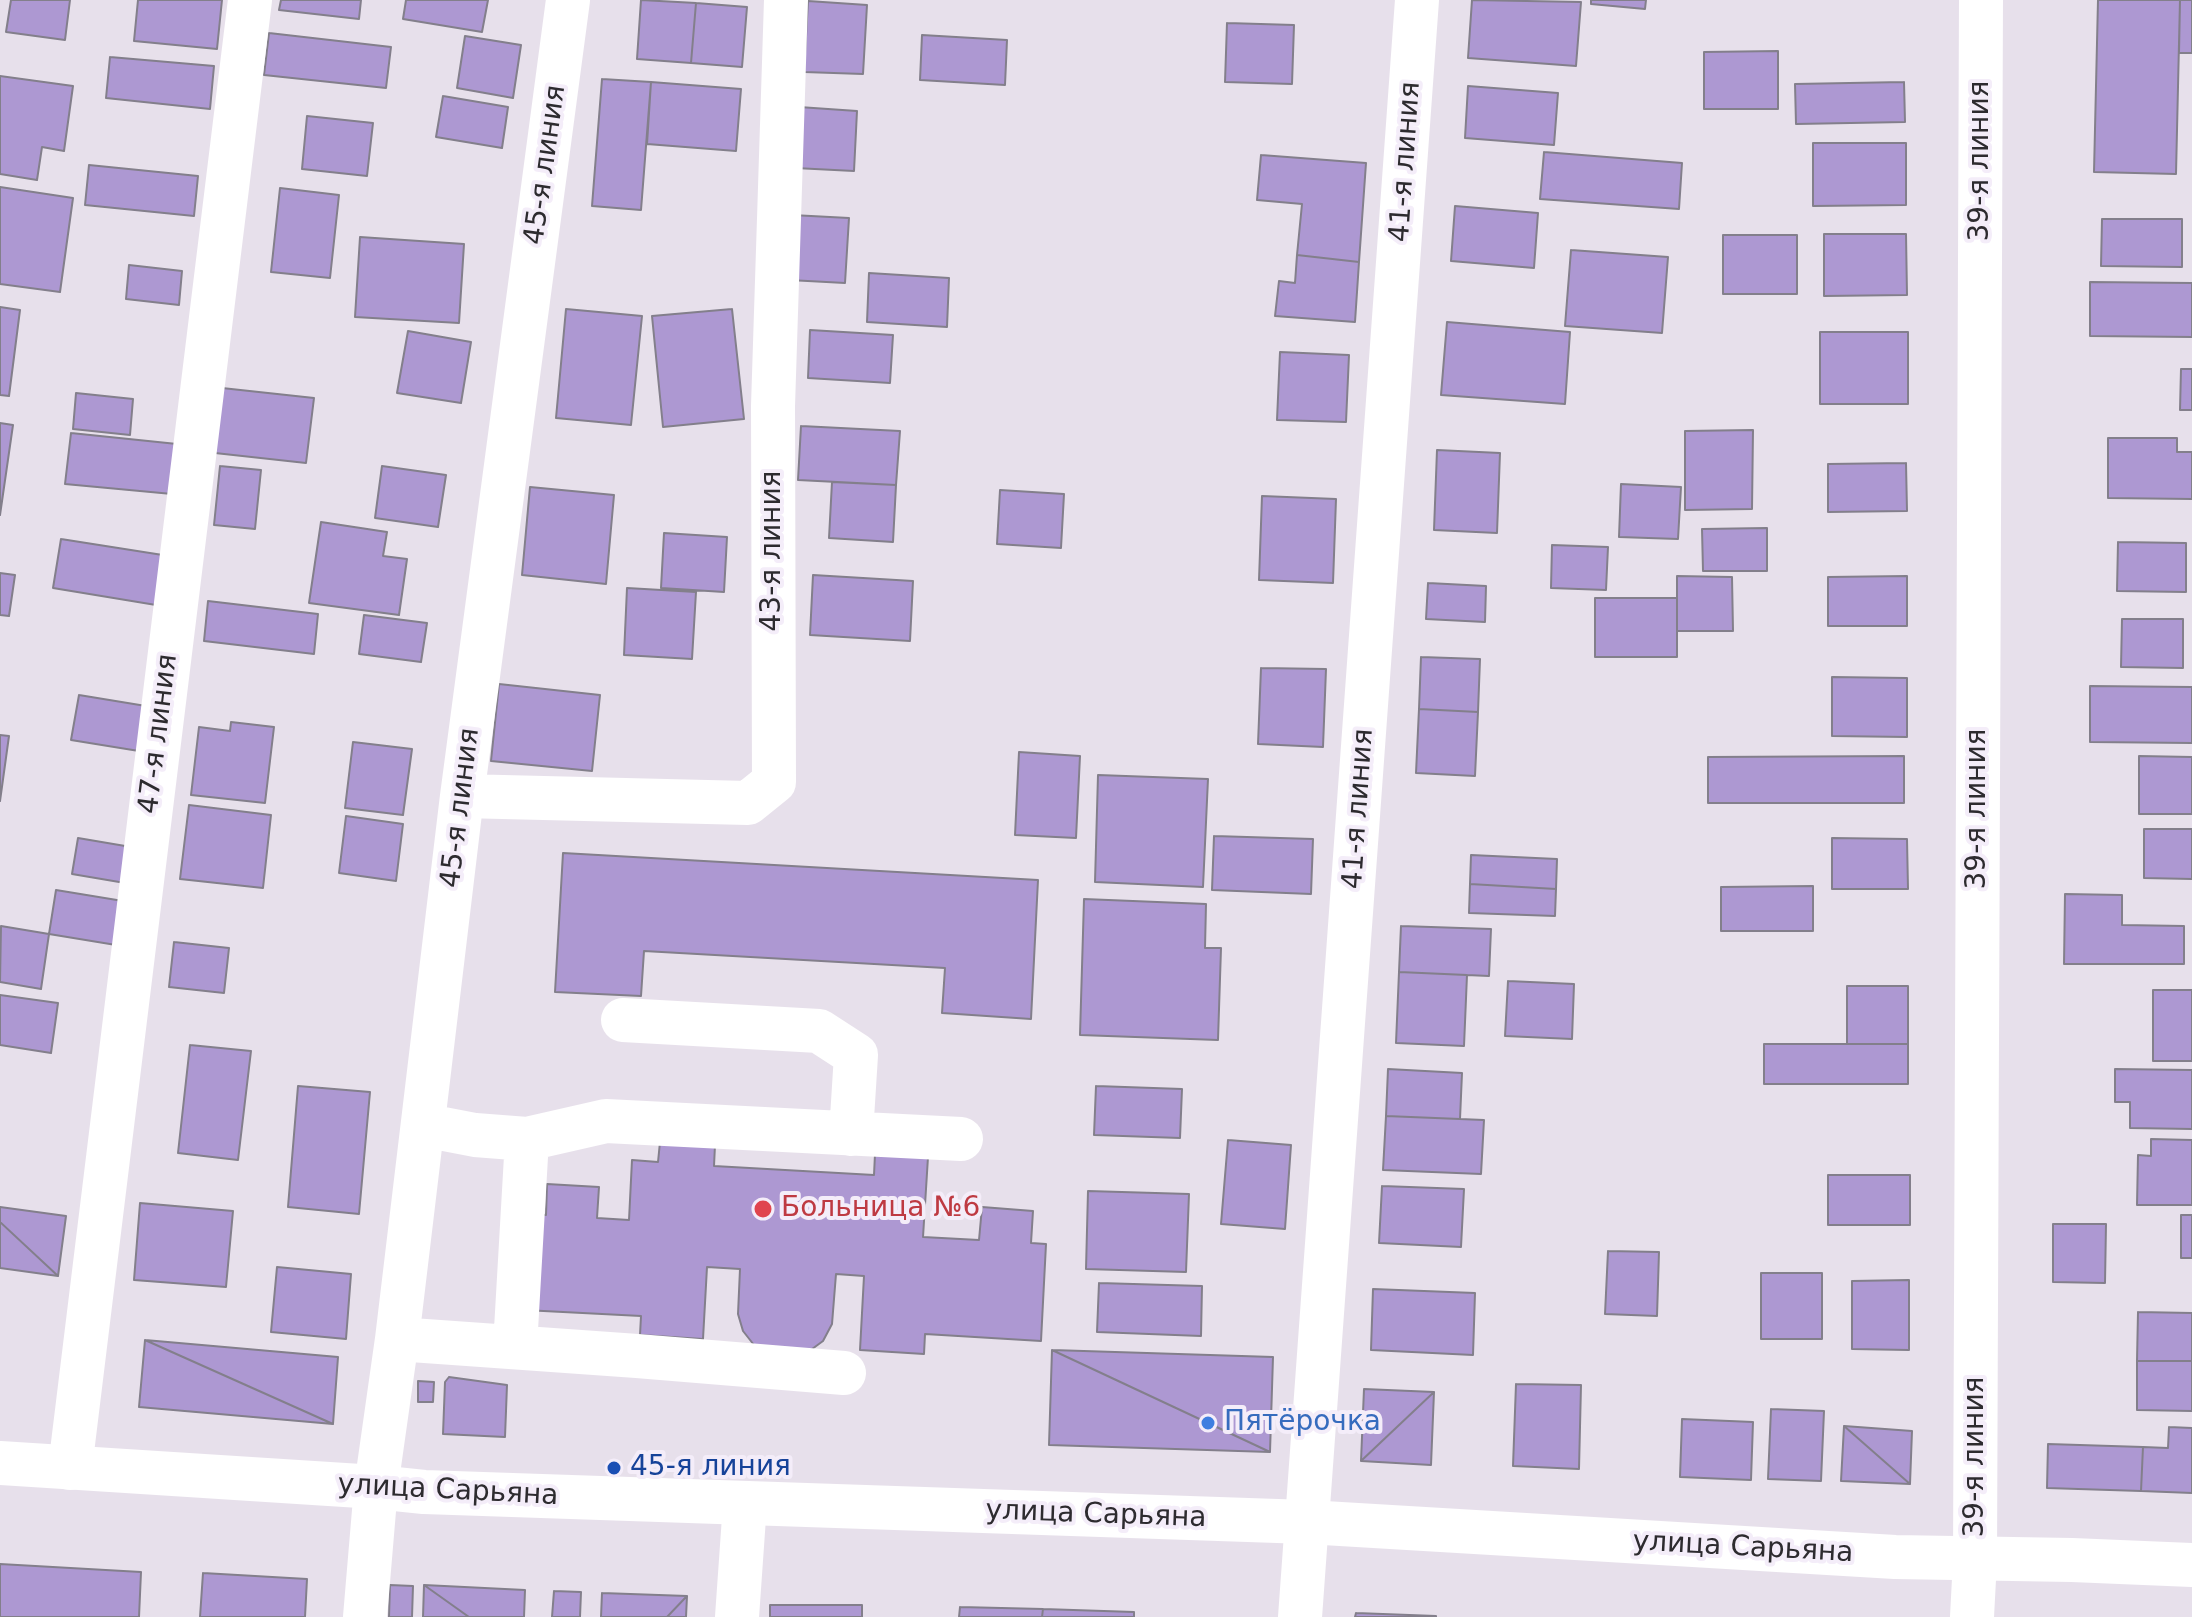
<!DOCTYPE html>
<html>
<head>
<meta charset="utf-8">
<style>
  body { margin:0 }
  canvas { display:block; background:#e7e0eb }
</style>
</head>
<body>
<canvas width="2192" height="1617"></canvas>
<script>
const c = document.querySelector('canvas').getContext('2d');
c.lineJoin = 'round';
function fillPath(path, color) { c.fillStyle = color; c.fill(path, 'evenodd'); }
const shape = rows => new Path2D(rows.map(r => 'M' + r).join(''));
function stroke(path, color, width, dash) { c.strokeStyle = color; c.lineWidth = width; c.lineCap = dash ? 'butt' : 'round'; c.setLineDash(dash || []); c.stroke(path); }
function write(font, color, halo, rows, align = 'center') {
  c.font = font + ' "DejaVu Sans",sans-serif'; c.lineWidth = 8; c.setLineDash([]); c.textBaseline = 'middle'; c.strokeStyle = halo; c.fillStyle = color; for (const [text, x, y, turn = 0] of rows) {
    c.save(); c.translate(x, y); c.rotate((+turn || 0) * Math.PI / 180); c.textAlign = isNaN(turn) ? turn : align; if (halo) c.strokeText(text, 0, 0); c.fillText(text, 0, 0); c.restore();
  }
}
const building = shape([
  [11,0,70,0,65,40,6,32,11,0],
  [138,0,222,0,217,49,134,41,138,0],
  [281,0,361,0,359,19,279,10,281,0],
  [406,0,488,0,482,32,403,19,406,0],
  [641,0,696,3,691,63,637,59,641,0],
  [1472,0,1581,2,1576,66,1468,58,1472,0],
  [1591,0,1646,0,1645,9,1591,4,1591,0],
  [2098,0,2180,0,2176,174,2094,172,2098,0],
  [2180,0,2192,0,2192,53,2179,53,2180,0],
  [808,1,867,5,863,74,804,72,808,1],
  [696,3,747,7,742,67,691,63,696,3],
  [1227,23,1294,25,1292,84,1225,82,1227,23],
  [269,33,391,47,386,88,264,75,269,33],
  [922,35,1007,40,1005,85,920,80,922,35],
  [465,36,521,45,513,98,457,88,465,36],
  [1778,51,1778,109,1704,109,1704,52,1778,51],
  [110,57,214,66,210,109,106,98,110,57],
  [0,76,73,86,64,151,42,147,37,180,0,174,0,76],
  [602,79,651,82,641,210,592,206,602,79],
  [651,82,741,89,736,151,647,144,651,82],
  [1904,82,1905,122,1796,124,1795,84,1904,82],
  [1468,86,1558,93,1554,145,1465,138,1468,86],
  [443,96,508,107,502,148,436,137,443,96],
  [799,107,857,111,854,171,795,168,799,107],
  [307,116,373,123,367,176,302,169,307,116],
  [1813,143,1906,143,1906,205,1813,206,1813,143],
  [1544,152,1682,163,1679,209,1540,199,1544,152],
  [1261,155,1366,163,1359,262,1297,255,1302,204,1257,200,1261,155],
  [89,165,198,176,194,216,85,205,89,165],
  [0,187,73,198,60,292,0,284,0,187],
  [280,188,339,195,330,278,271,272,280,188],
  [1455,206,1538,213,1534,268,1451,261,1455,206],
  [792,215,849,218,845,283,789,280,792,215],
  [2102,219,2182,219,2182,267,2101,266,2102,219],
  [1824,234,1906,234,1907,295,1824,296,1824,234],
  [1723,235,1797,235,1797,294,1723,294,1723,235],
  [360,237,464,244,459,323,355,317,360,237],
  [1571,250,1668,257,1662,333,1565,326,1571,250],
  [1297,255,1359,262,1355,322,1275,316,1279,281,1295,283,1297,255],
  [129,265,182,271,179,305,126,299,129,265],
  [869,273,949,278,947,327,867,322,869,273],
  [2090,282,2192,283,2192,337,2090,336,2090,282],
  [0,307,20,310,9,396,0,395,0,307],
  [566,309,642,316,631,425,556,418,566,309],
  [732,309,744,419,663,427,652,316,732,309],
  [1447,322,1570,332,1565,404,1441,395,1447,322],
  [810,330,893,335,890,383,808,378,810,330],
  [408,331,471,342,461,403,397,393,408,331],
  [1820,332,1908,332,1908,404,1820,404,1820,332],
  [1280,352,1349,355,1346,422,1277,420,1280,352],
  [2181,369,2192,369,2192,410,2180,410,2181,369],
  [222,388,314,398,306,463,215,453,222,388],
  [76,393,133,399,130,435,73,429,76,393],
  [0,423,13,425,0,515,0,423],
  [801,426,900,431,896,485,798,480,801,426],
  [1753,430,1752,509,1685,510,1685,431,1753,430],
  [71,433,177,444,172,494,65,484,71,433],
  [2108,438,2177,438,2177,452,2192,452,2192,499,2108,498,2108,438],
  [1437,450,1500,453,1497,533,1434,530,1437,450],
  [1906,463,1907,511,1828,512,1828,464,1906,463],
  [220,466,261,470,255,529,214,525,220,466],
  [382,466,446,475,438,527,375,518,382,466],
  [832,482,896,485,893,542,829,538,832,482],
  [1621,484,1681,487,1678,539,1619,537,1621,484],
  [530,487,614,495,606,584,522,575,530,487],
  [1000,490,1064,494,1061,548,997,544,1000,490],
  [1262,496,1336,499,1333,583,1259,580,1262,496],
  [321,522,387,532,383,556,407,559,399,615,309,603,321,522],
  [1767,528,1767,571,1703,571,1702,529,1767,528],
  [664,533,727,537,724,592,661,588,664,533],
  [61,539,169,556,162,606,53,588,61,539],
  [2118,542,2186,543,2186,592,2117,591,2118,542],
  [1552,545,1608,547,1606,590,1551,588,1552,545],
  [0,573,15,575,9,616,0,615,0,573],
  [813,575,913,581,910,641,810,635,813,575],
  [1677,576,1732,577,1733,631,1677,631,1677,576],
  [1907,576,1907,626,1828,626,1828,577,1907,576],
  [1428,583,1486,586,1485,622,1426,619,1428,583],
  [627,588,696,592,692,659,624,655,627,588],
  [1595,598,1677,598,1677,657,1595,657,1595,598],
  [208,601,318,614,314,654,204,641,208,601],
  [364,615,427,623,421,662,359,654,364,615],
  [2122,619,2183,619,2183,668,2121,667,2122,619],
  [1421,657,1480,659,1478,712,1419,709,1421,657],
  [1261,668,1326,669,1323,747,1258,744,1261,668],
  [1832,677,1907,678,1907,737,1832,736,1832,677],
  [499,684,600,695,592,771,491,761,499,684],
  [2090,686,2192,687,2192,743,2090,742,2090,686],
  [79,695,152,707,145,752,71,740,79,695],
  [1419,709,1478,712,1475,776,1416,773,1419,709],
  [231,722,274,727,265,803,191,795,199,727,230,731,231,722],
  [0,735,9,736,0,801,0,735],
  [353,742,412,749,403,815,345,808,353,742],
  [1019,752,1080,756,1076,838,1015,835,1019,752],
  [1904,756,1904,803,1708,803,1708,757,1904,756],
  [2139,756,2192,757,2192,814,2139,814,2139,756],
  [1098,775,1208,779,1203,887,1095,882,1098,775],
  [189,805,271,815,263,888,180,879,189,805],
  [346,816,403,824,396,881,339,873,346,816],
  [2144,829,2192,829,2192,879,2144,878,2144,829],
  [1214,836,1313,839,1311,894,1212,890,1214,836],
  [78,838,137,848,131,884,72,874,78,838],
  [1832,838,1907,839,1908,889,1832,889,1832,838],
  [563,853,1038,880,1031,1019,942,1013,945,968,644,951,641,996,555,992,563,853],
  [1471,855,1557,859,1556,889,1470,884,1471,855],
  [1470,884,1556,889,1555,916,1469,913,1470,884],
  [1813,886,1813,931,1721,931,1721,887,1813,886],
  [56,890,129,902,122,946,49,934,56,890],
  [2065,894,2122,895,2122,925,2184,926,2184,964,2064,964,2065,894],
  [1084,899,1206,904,1205,948,1221,948,1218,1040,1080,1035,1084,899],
  [1,926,49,934,41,989,0,982,1,926],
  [1401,926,1491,929,1489,976,1399,972,1401,926],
  [174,942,229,948,224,993,169,987,174,942],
  [1399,972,1467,975,1464,1046,1396,1043,1399,972],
  [1508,981,1574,984,1572,1039,1505,1036,1508,981],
  [1847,986,1908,986,1908,1044,1847,1044,1847,986],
  [2153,990,2192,990,2192,1061,2153,1061,2153,990],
  [0,995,58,1003,51,1053,0,1045,0,995],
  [1764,1044,1908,1044,1908,1084,1764,1084,1764,1044],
  [190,1045,251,1051,238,1160,178,1153,190,1045],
  [1388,1069,1462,1073,1460,1119,1386,1116,1388,1069],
  [2115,1069,2192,1070,2192,1129,2130,1128,2130,1102,2115,1102,2115,1069],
  [298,1086,370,1092,359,1214,288,1207,298,1086],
  [1096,1086,1182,1089,1180,1138,1094,1135,1096,1086],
  [1386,1116,1484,1120,1481,1174,1383,1170,1386,1116],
  [2151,1139,2192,1140,2192,1205,2137,1205,2138,1155,2151,1156,2151,1139],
  [1228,1140,1291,1145,1285,1229,1221,1224,1228,1140],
  [660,1142,715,1145,714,1166,874,1175,875,1154,928,1157,923,1237,979,1240,982,1207,1033,1211,1031,1243,1046,1244,1041,1341,925,1334,924,1354,860,1350,864,1276,836,1274,832,1324,823,1341,808,1352,754,1345,743,1331,738,1314,740,1269,707,1267,703,1339,640,1335,641,1316,524,1310,529,1214,546,1215,547,1184,599,1187,597,1218,629,1220,632,1160,658,1162,660,1142],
  [1828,1175,1910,1175,1910,1225,1828,1225,1828,1175],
  [1382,1186,1464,1189,1461,1247,1379,1243,1382,1186],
  [1088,1191,1189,1194,1186,1272,1086,1269,1088,1191],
  [140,1203,233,1211,226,1287,134,1280,140,1203],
  [0,1207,66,1216,58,1276,0,1222,0,1207],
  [2181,1215,2192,1215,2192,1258,2181,1258,2181,1215],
  [0,1222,58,1276,0,1268,0,1222],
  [2053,1224,2106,1224,2105,1283,2053,1282,2053,1224],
  [1608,1251,1659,1252,1657,1316,1605,1314,1608,1251],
  [277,1267,351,1274,346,1339,271,1332,277,1267],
  [1761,1273,1822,1273,1822,1339,1761,1339,1761,1273],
  [1909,1280,1909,1350,1852,1349,1852,1281,1909,1280],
  [1099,1283,1202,1286,1201,1336,1097,1332,1099,1283],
  [1373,1289,1475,1293,1473,1355,1371,1350,1373,1289],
  [2138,1312,2192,1313,2192,1361,2137,1361,2138,1312],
  [145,1340,338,1357,333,1424,145,1340],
  [145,1340,333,1424,139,1407,145,1340],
  [1052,1350,1273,1357,1270,1452,1052,1350],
  [1052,1350,1270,1452,1049,1445,1052,1350],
  [2137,1361,2192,1361,2192,1411,2137,1410,2137,1361],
  [449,1377,507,1385,505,1437,443,1434,445,1382,449,1377],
  [418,1381,434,1382,433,1402,418,1402,418,1381],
  [1516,1384,1581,1385,1579,1469,1513,1466,1516,1384],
  [1364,1389,1434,1392,1361,1461,1364,1389],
  [1434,1392,1431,1465,1361,1461,1434,1392],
  [1771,1409,1824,1411,1821,1481,1768,1479,1771,1409],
  [1682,1419,1753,1422,1751,1480,1680,1477,1682,1419],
  [1844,1426,1912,1431,1910,1484,1844,1426],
  [1844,1426,1910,1484,1841,1481,1844,1426],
  [2169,1427,2192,1428,2192,1493,2141,1491,2143,1447,2168,1448,2169,1427],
  [2048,1444,2143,1447,2141,1491,2047,1488,2048,1444],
  [0,1564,141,1572,139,1617,0,1617,0,1564],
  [203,1573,307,1579,305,1617,200,1617,203,1573],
  [390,1585,413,1586,412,1617,389,1617,390,1585],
  [424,1585,469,1617,423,1617,424,1585],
  [424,1585,525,1590,524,1617,469,1617,424,1585],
  [554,1591,581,1592,580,1617,552,1617,554,1591],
  [602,1593,687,1596,667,1617,601,1617,602,1593],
  [687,1596,686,1617,667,1617,687,1596],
  [770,1605,862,1605,862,1617,770,1617,770,1605],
  [960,1607,1043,1609,1042,1617,959,1617,960,1607],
  [1043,1609,1134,1612,1134,1617,1042,1617,1043,1609],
  [1356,1613,1436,1616,1436,1617,1355,1617,1356,1613]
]);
fillPath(building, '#ad98d2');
stroke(building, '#837f8b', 2);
stroke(shape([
  [462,796,748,803,774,782,773,406,786,0],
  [623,1020,819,1031,856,1055,851,1134],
  [423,1125,475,1135,527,1139,606,1121,961,1139],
  [397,1339,637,1356,844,1373],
  [515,1347,527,1139],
  [70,1468,250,0],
  [365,1617,376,1487,397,1339,462,796,568,0],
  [737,1617,745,1503],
  [1300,1617,1417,0],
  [1972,1617,1975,1560,1981,0]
]), '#fff', 44);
stroke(shape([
  [0,1463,376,1487,424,1492,1307,1522,1895,1557,2072,1560,2192,1565]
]), '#fff', 44);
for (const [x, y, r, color] of [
  [763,1209,10,"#e0444e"],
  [1208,1423,8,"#3f7fe0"],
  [614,1468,8,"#1a4fb4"]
]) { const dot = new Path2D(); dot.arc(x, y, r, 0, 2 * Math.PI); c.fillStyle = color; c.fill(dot); stroke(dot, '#f4edf9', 3); }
write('28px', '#2d2b2f', '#f4edf9', [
  ["39-я линия",1981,161,-90],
  ["41-я линия",1406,162,-86],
  ["45-я линия",546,165,-82],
  ["43-я линия",773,551,-90],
  ["47-я линия",159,734,-83],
  ["45-я линия",461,808,-83],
  ["41-я линия",1359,809,-86],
  ["39-я линия",1978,809,-90],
  ["39-я линия",1976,1457,-90],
  ["улица Сарьяна",448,1491,3],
  ["улица Сарьяна",1096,1515,2],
  ["улица Сарьяна",1743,1548,3]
]);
write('28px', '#be3a42', '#f4edf9', [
  ["Больница №6",781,1209]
], 'left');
write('28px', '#366cbe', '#f4edf9', [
  ["Пятёрочка",1224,1423]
], 'left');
write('28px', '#164399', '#f4edf9', [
  ["45-я линия",630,1468]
], 'left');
</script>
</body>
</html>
